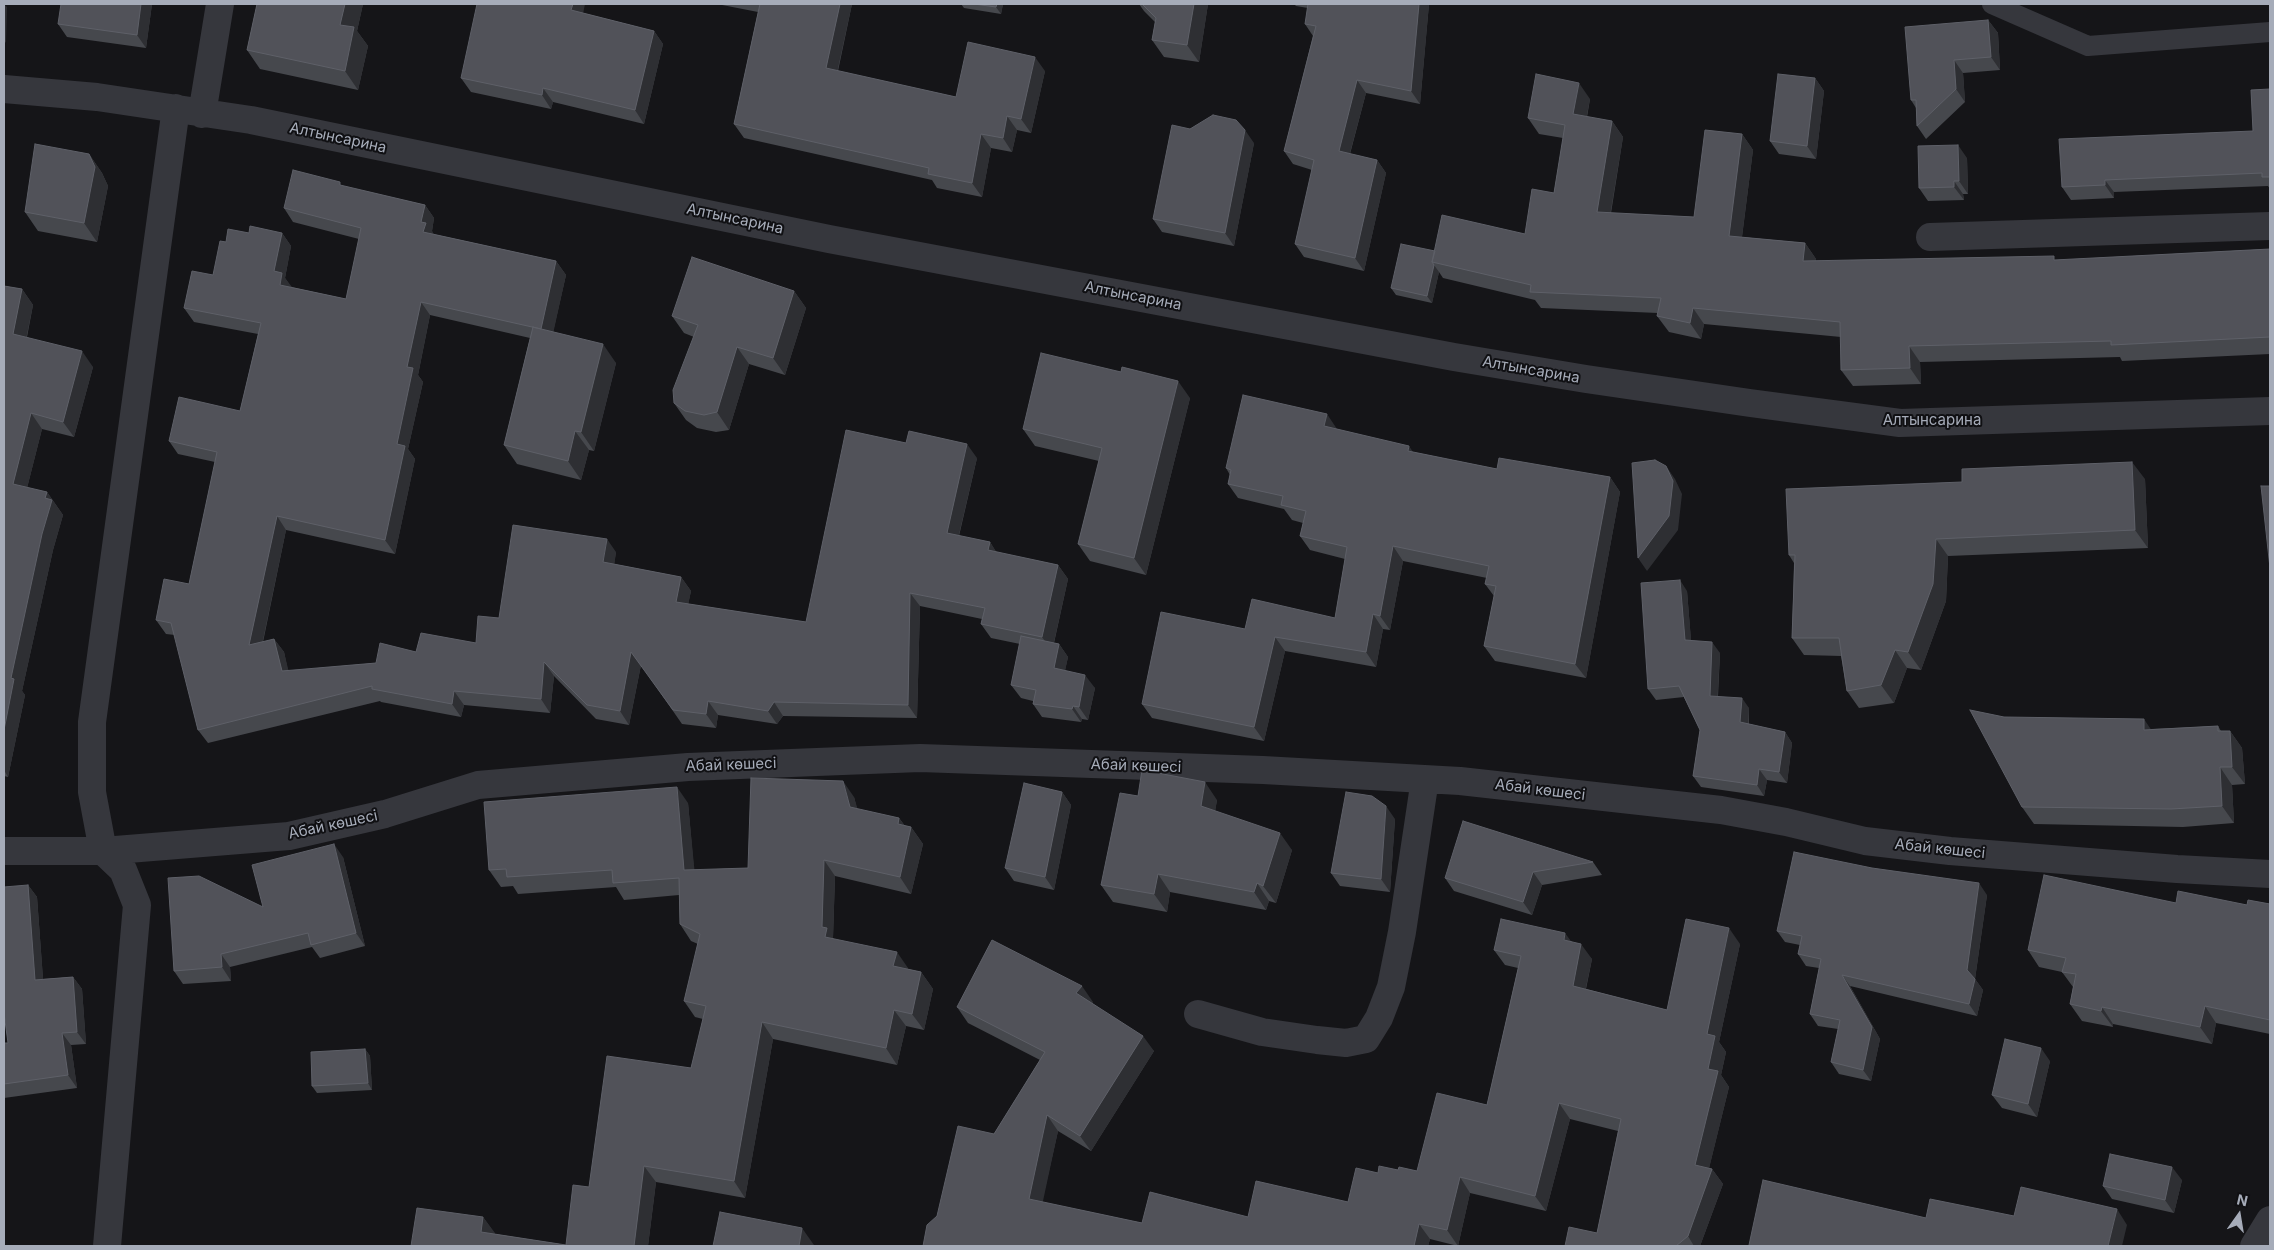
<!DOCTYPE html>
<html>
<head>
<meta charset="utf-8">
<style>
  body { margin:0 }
  #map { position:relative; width:2274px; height:1250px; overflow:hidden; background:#151518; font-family:Inter,sans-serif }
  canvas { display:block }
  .frame { position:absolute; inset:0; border:5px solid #a6acb9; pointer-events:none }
  .north { position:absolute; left:2214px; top:1190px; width:50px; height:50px; -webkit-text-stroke:4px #101013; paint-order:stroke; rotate:13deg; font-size:14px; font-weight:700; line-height:20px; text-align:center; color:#a6acb9 }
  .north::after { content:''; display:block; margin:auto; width:18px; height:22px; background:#a6acb9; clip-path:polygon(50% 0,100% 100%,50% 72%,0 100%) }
</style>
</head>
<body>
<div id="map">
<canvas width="2274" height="1250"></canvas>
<div class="frame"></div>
<div class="north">N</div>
</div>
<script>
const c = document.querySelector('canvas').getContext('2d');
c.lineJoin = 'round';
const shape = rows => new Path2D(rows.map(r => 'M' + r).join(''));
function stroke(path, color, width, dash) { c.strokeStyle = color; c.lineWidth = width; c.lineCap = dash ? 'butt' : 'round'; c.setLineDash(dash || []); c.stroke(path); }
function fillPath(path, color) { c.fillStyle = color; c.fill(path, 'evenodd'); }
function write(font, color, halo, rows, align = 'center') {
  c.font = font + ' Inter,sans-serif'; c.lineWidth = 4; c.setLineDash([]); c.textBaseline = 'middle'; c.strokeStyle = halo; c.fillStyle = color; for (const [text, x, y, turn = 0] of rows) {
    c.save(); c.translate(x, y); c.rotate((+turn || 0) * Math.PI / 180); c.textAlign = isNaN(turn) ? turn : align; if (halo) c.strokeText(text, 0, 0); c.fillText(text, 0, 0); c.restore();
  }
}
stroke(shape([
  [1992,4,2088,46,2270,32]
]), '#36373d', 20);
stroke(shape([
  [4,89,97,97,251,120,829,239,1454,357,1586,379,1750,403,1900,423,2270,411],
  [202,114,220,4],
  [1930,237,2270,226],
  [4,851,103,851,289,836,385,814,478,785,688,767,920,758,1263,770,1460,781,1721,810,1786,822,1865,841,1950,851,2177,869,2270,874],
  [1198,1014,1262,1032,1317,1040,1346,1043,1366,1039,1379,1018,1391,987,1402,932,1425,779],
  [107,1246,137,905,123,870,103,851,92,792,92,722,176,108],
  [2254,1246,2270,1220]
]), '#36373d', 28);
fillPath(shape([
  [152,4,146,48,67,37,58,24],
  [257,4,363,4,357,31,368,46,358,90,260,69,247,50],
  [717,4,852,4,838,71,956,97,1045,71,1031,133,1017,130,1012,152,991,148,982,197,937,188,932,180,744,138,734,124,758,12],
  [961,4,1003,4,1001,14,964,8],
  [1139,4,1208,4,1199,62,1164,57,1152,40,1155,22,1144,11],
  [1294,4,1429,4,1420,104,1366,93,1350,154,1377,160,1386,173,1364,271,1304,257,1295,244,1312,170,1293,164,1284,151,1313,36,1305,24,1308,8,1296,6],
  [583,13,654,31,663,44,644,124,553,102,551,109,471,92,461,78],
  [1988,20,1998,33,2000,70,1963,73,1965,102,1926,139,1917,126,1916,108,1911,100],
  [1815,78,1824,91,1816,159,1779,154,1770,141],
  [2270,89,2270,189,2268,186,2114,192,2114,198,2071,200,2062,187,2253,131],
  [1590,99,1587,117,1612,121,1623,137,1611,213,1694,217,1742,134,1753,150,1742,237,1805,243,1816,259,1816,261,2057,260,2270,249,2270,354,2122,361,2120,357,1920,362,1921,384,1853,386,1841,370,1841,337,1704,324,1701,339,1669,332,1657,316,1658,313,1541,308,1535,300,1443,278,1439,272,1432,303,1396,295,1391,288,1435,251,1525,234,1554,193,1563,138,1539,134,1528,118],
  [1254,143,1234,246,1162,232,1153,219],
  [89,154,102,173,108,186,97,242,38,231,25,212],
  [1967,158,1968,194,1963,194,1964,200,1928,201,1919,188],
  [343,186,425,205,434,218,432,231,433,234,556,261,566,275,553,332,616,363,594,451,589,450,581,480,517,464,504,445,530,338,430,315,418,375,423,382,408,449,415,459,395,554,286,530,263,642,274,639,284,652,288,671,376,663,416,652,476,643,499,618,616,552,614,564,681,577,691,591,688,604,806,622,977,458,959,536,990,542,996,552,1058,565,1068,579,1054,643,1059,644,1068,657,1065,670,1095,688,1088,720,1082,719,1081,722,1042,717,1033,704,1033,701,1021,698,1011,685,1020,644,991,638,981,624,982,619,920,606,917,718,783,716,777,724,718,715,716,728,682,724,641,665,629,725,596,719,554,676,550,713,464,705,461,717,381,702,380,701,208,743,198,730,175,635,166,634,156,620,189,584,215,462,178,454,169,441,240,411,258,334,194,322,184,308,213,275,226,242,249,233,282,233,291,246,285,278,291,287,346,299,359,239,293,222,284,208],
  [4,286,22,289,33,305,27,337,93,367,74,437,42,429,27,488,47,492,63,515,53,550,22,691,25,695,8,777,4,776],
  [794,291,806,308,785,375,749,364,729,430,716,432,697,428,686,420,674,403,694,337,684,333,672,316],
  [1190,398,1146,575,1090,561,1078,544,1099,461,1035,446,1023,429],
  [1337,429,1413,452,1497,469,1610,477,1620,492,1586,678,1495,661,1484,646,1494,596,1485,584,1487,578,1403,561,1390,630,1383,629,1376,667,1285,651,1264,741,1152,718,1142,704,1245,629,1335,618,1345,559,1310,550,1300,536,1303,523,1292,520,1284,509,1238,498,1228,484,1230,475,1226,468],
  [2145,479,2148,548,1948,556,1946,601,1921,670,1907,668,1894,703,1859,708,1847,691,1841,656,1804,655,1792,638,1794,563,1789,555],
  [1687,591,1691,641,1720,653,1718,696,1749,708,1749,724,1785,732,1792,743,1787,783,1767,780,1764,796,1701,787,1693,776,1700,730,1684,697,1656,700,1648,689],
  [2004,717,2151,729,2218,726,2221,731,2230,731,2242,748,2245,784,2232,785,2234,823,2183,827,2034,824,2022,807],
  [1062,792,1071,805,1054,890,1014,881,1005,868],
  [1138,796,1217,800,1215,811,1292,850,1276,903,1269,901,1266,910,1170,892,1167,912,1113,902,1101,885],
  [854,797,857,809,899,818,905,826,911,827,923,844,911,894,835,876,833,938,834,939,908,968,908,969,921,972,933,989,924,1030,906,1026,897,1065,773,1039,745,1198,656,1182,648,1246,411,1246,483,1217,495,1234,566,1245,589,1187,691,1068,703,1019,695,1017,684,1001,698,944,691,941,680,924,679,895,624,900,616,887,518,894,513,886,501,887,489,870,688,803,694,870,748,868],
  [1395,819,1390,892,1340,886,1331,873],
  [343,857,365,946,320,958,312,947,230,967,231,981,183,984,174,971,263,907],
  [1593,862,1602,875,1542,885,1532,915,1454,891,1445,878],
  [28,885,37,897,43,979,73,977,82,989,86,1044,71,1045,77,1088,4,1098,4,1043,8,1043],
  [1987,895,1975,979,1983,990,1977,1016,1850,986,1880,1039,1871,1081,1839,1074,1831,1062,1838,1029,1818,1026,1810,1014,1819,968,1806,966,1798,954,1800,945,1785,942,1777,931],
  [2176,903,2247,905,2270,904,2270,1034,2216,1023,2212,1044,2113,1024,2113,1027,2082,1021,2070,1004,2073,987,2062,972,2039,967,2028,950],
  [1571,941,1592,959,1586,989,1667,1010,1740,944,1719,1042,1726,1052,1721,1075,1729,1087,1709,1168,1712,1169,1723,1184,1700,1246,1565,1246,1597,1233,1618,1131,1570,1119,1546,1211,1470,1193,1458,1246,1430,1239,1428,1246,923,1246,937,1216,994,1134,1040,1060,968,1023,957,1007,1093,1002,1092,1003,1154,1051,1091,1151,1058,1131,1042,1202,1142,1223,1248,1217,1348,1202,1378,1173,1398,1170,1417,1171,1487,1105,1518,968,1505,965,1494,950],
  [365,1049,370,1056,372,1090,317,1093,312,1086],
  [2050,1061,2037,1117,2002,1108,1992,1095],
  [2182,1180,2174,1213,2112,1199,2103,1186]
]), '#46484d');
fillPath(shape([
  [4,4,7,7,6,43,4,40],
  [141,4,152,4,146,48,137,35],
  [345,4,363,4,357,31,368,46,358,90,345,71,340,25],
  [573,4,585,4,581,24,571,10],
  [840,4,852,4,835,82,826,68],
  [997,4,1003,4,1001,14,996,7],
  [1194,4,1208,4,1199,62,1187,45],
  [1419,4,1429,4,1420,104,1411,91],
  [1988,20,1998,33,2000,70,1991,57],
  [654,31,663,44,644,124,635,110],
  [1035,57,1045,71,1031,133,1021,119],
  [1954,60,1963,73,1965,102,1956,89],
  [1815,78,1824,91,1816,159,1807,146],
  [1357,80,1366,93,1347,164,1339,151],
  [1579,83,1590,99,1584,130,1573,114],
  [543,88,553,102,551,109,542,95],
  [1007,116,1017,130,1012,152,1003,138],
  [1612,121,1623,137,1608,228,1597,212],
  [1245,130,1254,143,1234,246,1225,233],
  [981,134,991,148,982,197,972,183],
  [1742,134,1753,150,1740,252,1729,236],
  [1958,145,1967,158,1968,194,1959,181],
  [89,154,102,173,108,186,97,242,84,223],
  [1377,160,1386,173,1364,271,1355,258],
  [2105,180,2114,192,2114,198,2105,185],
  [1954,181,1963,194,1964,200,1954,187],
  [425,205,434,218,432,231,435,236,423,232,421,222],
  [282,233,291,246,285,278,292,287,289,299,280,285,274,271],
  [1805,243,1816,259,1815,277,1803,261],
  [556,261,566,275,551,343,541,329],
  [1434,265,1439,272,1432,303,1427,296],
  [22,289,33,305,24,349,13,334],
  [794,291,806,308,785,375,773,358],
  [421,302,430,315,418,375,423,382,408,449,415,459,395,554,385,540,397,444,407,367],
  [1693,308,1704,324,1701,339,1690,323],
  [603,344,616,363,594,451,581,432],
  [1909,346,1920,362,1921,384,1910,368],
  [737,347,749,364,729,430,717,412],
  [82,351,93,367,74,437,63,422],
  [1178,381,1190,398,1146,575,1134,558],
  [31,413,42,429,24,500,13,484],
  [1327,414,1337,429,1334,441,1324,426],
  [575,431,589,450,581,480,568,461],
  [967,444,977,458,956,547,947,533],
  [1409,446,1419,461,1408,451],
  [2132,462,2145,479,2148,548,2135,530],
  [1666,466,1675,479,1682,494,1678,530,1647,571,1638,558],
  [1610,477,1620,492,1586,678,1575,664],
  [47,492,63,515,53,550,22,691,25,695,8,777,4,770,4,730,11,678],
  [277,516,286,530,259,659,249,645],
  [607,539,616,552,613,575,603,562],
  [1936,539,1948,556,1946,601,1921,670,1908,652],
  [990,542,999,556,988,550],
  [1393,546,1403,561,1390,630,1380,616],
  [1058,565,1068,579,1052,651,1042,637],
  [681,577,691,591,686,616,676,602],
  [1680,580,1687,591,1692,651,1685,640],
  [910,593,920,606,917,718,908,705],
  [1373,614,1383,629,1376,667,1366,652],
  [1275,637,1285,651,1264,741,1254,727],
  [274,639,284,652,292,685,282,671],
  [1712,642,1720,653,1717,707,1710,696],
  [1059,644,1068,657,1063,681,1054,668],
  [1895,650,1907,668,1894,703,1881,685],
  [631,652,641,665,629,725,620,711],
  [544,662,554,676,550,713,541,699],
  [1085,675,1095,688,1088,720,1079,707],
  [454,691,464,705,461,717,452,704],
  [1742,698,1749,708,1748,733,1740,722],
  [708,701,718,715,716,728,706,714],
  [774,702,783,716,777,724,768,711],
  [1073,706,1082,719,1081,722,1072,709],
  [2144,719,2156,737,2144,730],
  [2230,731,2242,748,2245,784,2232,767],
  [1785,732,1792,743,1787,783,1779,772],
  [2220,767,2232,785,2234,823,2222,806],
  [1759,769,1767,780,1764,796,1757,785],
  [843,781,854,797,862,824,850,807],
  [1205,782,1217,800,1213,824,1201,806],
  [677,787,688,803,696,886,684,870],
  [1062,792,1071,805,1054,890,1045,877],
  [1386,806,1395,819,1390,892,1381,879],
  [899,818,910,833,911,827,923,844,911,894,900,877,898,824],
  [1280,833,1292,850,1276,903,1263,886],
  [334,844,343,857,365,946,356,933],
  [824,860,835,876,833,938,838,945,825,937,822,927],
  [1533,872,1542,885,1532,915,1523,902],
  [1158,874,1170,892,1167,912,1154,894],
  [1257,883,1269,901,1266,910,1254,892],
  [1979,883,1987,895,1975,979,1983,990,1977,1016,1969,1004,1967,970],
  [28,885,37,897,44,992,35,980],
  [1729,928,1740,944,1719,1042,1726,1052,1721,1075,1729,1087,1706,1181,1695,1165,1708,1069,1707,1034],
  [1565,933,1576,948,1564,940],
  [1581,944,1592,959,1583,1001,1573,986],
  [897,952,908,968,905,982,893,966],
  [221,954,230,967,231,981,222,967],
  [921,972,933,989,924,1030,912,1014],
  [1842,975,1850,986,1880,1039,1871,1081,1863,1070],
  [73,977,82,989,86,1044,77,1032],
  [1082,986,1093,1002,1087,1009,1076,993],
  [2205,1006,2216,1023,2212,1044,2200,1027],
  [2102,1007,2113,1024,2113,1027,2101,1011],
  [894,1010,906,1026,897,1065,886,1048],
  [762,1022,773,1039,745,1198,734,1181],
  [62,1033,71,1045,77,1088,68,1075],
  [1143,1036,1154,1051,1091,1151,1080,1136],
  [2041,1048,2050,1061,2037,1117,2028,1104],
  [365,1049,370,1056,372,1090,368,1083],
  [1559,1103,1570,1119,1546,1211,1535,1196],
  [1047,1115,1058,1131,1040,1215,1029,1199],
  [644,1166,656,1182,648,1246,634,1246],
  [2172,1167,2182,1180,2174,1213,2165,1200],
  [1712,1169,1723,1184,1700,1246,1694,1246,1688,1236],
  [1460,1177,1470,1193,1458,1246,1447,1230],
  [2117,1209,2127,1225,2122,1246,2108,1246],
  [483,1217,495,1233,493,1246,481,1232],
  [1419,1224,1430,1239,1428,1246,1414,1246],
  [802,1228,814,1245,814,1246,799,1246]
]), '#2e2f33');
const building = shape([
  [61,4,141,4,137,35,58,24,61,4],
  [257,4,345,4,340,25,354,27,345,71,247,50,257,4],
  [477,4,573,4,571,10,654,31,635,110,543,88,542,95,461,78,477,4],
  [760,4,840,4,826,68,956,97,968,42,1035,57,1021,119,1007,116,1003,138,981,134,972,183,928,174,929,168,734,124,760,4],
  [974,4,997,4,996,7,974,4],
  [1142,4,1194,4,1187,45,1152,40,1156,18,1142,4],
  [1308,4,1419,4,1411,91,1357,80,1339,151,1377,160,1355,258,1295,244,1314,160,1284,151,1316,26,1305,24,1308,4],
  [1988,20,1991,57,1954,60,1956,89,1917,126,1916,100,1911,100,1905,27,1988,20],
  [1536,74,1579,83,1573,114,1612,121,1597,212,1694,217,1705,130,1742,134,1729,236,1805,243,1803,261,2054,256,2054,260,2270,249,2270,337,2111,345,2111,341,1909,346,1910,368,1841,370,1840,322,1693,308,1690,323,1657,316,1661,298,1530,292,1531,285,1432,262,1442,215,1525,234,1532,189,1554,193,1565,125,1528,118,1536,74],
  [1778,74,1815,78,1807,146,1770,141,1778,74],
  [2270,89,2270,177,2262,177,2262,173,2105,180,2105,185,2062,187,2059,139,2253,131,2251,90,2270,89],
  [1213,115,1236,120,1245,130,1225,233,1153,219,1172,125,1190,129,1213,115],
  [35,144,89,154,95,167,84,223,25,212,35,144],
  [1958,145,1959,181,1954,181,1954,187,1919,188,1918,146,1958,145],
  [293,170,340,182,340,185,425,205,421,222,426,223,423,232,556,261,541,329,421,302,407,367,413,368,397,444,405,446,385,540,277,516,249,645,274,639,282,671,376,663,380,643,416,652,421,633,476,643,478,616,499,618,513,525,607,539,603,562,681,577,676,602,806,622,846,430,906,443,909,431,967,444,947,533,990,542,988,550,1058,565,1042,637,981,624,985,608,910,593,908,705,774,702,768,711,708,701,706,714,673,710,631,652,620,711,587,705,544,662,541,699,454,691,452,704,372,689,372,686,198,730,171,623,156,620,164,579,189,584,217,452,169,441,179,397,240,411,261,323,184,308,192,271,213,275,220,241,226,242,228,229,249,233,250,226,282,233,274,271,282,273,280,285,346,299,361,228,284,208,293,170],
  [1401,244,1435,251,1432,262,1434,265,1427,296,1391,288,1401,244],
  [692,257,794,291,773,358,737,347,717,412,704,415,685,411,674,403,673,390,698,325,672,316,692,257],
  [4,286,22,289,13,334,82,351,63,422,31,413,13,484,47,492,45,498,52,500,42,534,11,678,14,679,4,730,4,286],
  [533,327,603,344,581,432,575,431,568,461,504,445,533,327],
  [1041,353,1121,372,1122,367,1178,381,1134,558,1078,544,1102,448,1023,429,1041,353],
  [1243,395,1327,414,1324,426,1409,446,1408,451,1497,469,1499,458,1610,477,1575,664,1484,646,1496,586,1485,584,1489,566,1393,546,1380,616,1373,614,1366,652,1275,637,1254,727,1142,704,1161,612,1245,629,1252,599,1335,618,1347,547,1300,536,1306,511,1281,505,1283,496,1228,484,1231,470,1226,468,1243,395],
  [1655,460,1666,466,1673,481,1669,516,1638,558,1632,463,1655,460],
  [2132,462,2135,530,1936,539,1933,584,1908,652,1895,650,1881,685,1847,691,1839,638,1792,638,1795,555,1789,555,1786,489,1962,482,1962,469,2132,462],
  [2261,486,2270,486,2270,568,2261,486],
  [1680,580,1685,640,1712,642,1710,696,1742,698,1740,722,1785,732,1779,772,1759,769,1757,785,1693,776,1700,730,1679,686,1648,689,1641,583,1680,580],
  [1021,636,1059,644,1054,668,1085,675,1079,707,1073,706,1072,709,1033,704,1036,690,1011,685,1021,636],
  [1970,710,2004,717,2144,719,2144,730,2218,726,2218,731,2230,731,2232,767,2220,767,2222,806,2171,809,2022,807,1970,710],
  [1142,770,1205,782,1201,806,1280,833,1263,886,1257,883,1254,892,1158,874,1154,894,1101,885,1120,793,1138,796,1142,770],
  [751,778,843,781,850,807,899,818,898,824,911,827,900,877,824,860,822,927,827,928,825,937,897,952,893,966,921,972,912,1014,894,1010,886,1048,762,1022,734,1181,644,1166,634,1246,411,1246,417,1208,483,1217,481,1232,566,1245,573,1185,589,1187,607,1056,691,1068,706,1006,684,1001,700,934,680,924,679,878,613,883,612,870,507,877,506,869,489,870,484,802,677,787,684,870,748,868,751,778],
  [1024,783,1062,792,1045,877,1005,868,1024,783],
  [1346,792,1372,796,1386,806,1381,879,1331,873,1346,792],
  [1463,821,1593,862,1533,872,1523,902,1445,878,1463,821],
  [334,844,356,933,311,945,308,933,221,954,222,967,174,971,168,878,199,876,263,907,252,865,334,844],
  [1794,852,1872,868,1979,883,1967,970,1975,979,1969,1004,1842,975,1872,1027,1863,1070,1831,1062,1840,1020,1810,1014,1821,959,1798,954,1802,936,1777,931,1794,852],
  [2044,875,2176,903,2178,891,2247,905,2248,900,2270,904,2270,1020,2205,1006,2200,1027,2102,1007,2101,1011,2070,1004,2076,974,2062,972,2066,958,2028,950,2044,875],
  [28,885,35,980,73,977,77,1032,62,1033,68,1075,4,1084,4,1043,8,1043,4,1013,4,887,28,885],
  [1501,919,1565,933,1564,940,1581,944,1573,986,1667,1010,1686,919,1729,928,1707,1034,1715,1036,1708,1069,1718,1071,1695,1165,1712,1169,1688,1236,1676,1246,1565,1246,1569,1227,1597,1233,1621,1119,1559,1103,1535,1196,1460,1177,1447,1230,1419,1224,1414,1246,923,1246,927,1225,937,1216,958,1126,994,1134,1045,1052,957,1007,992,940,1082,986,1076,993,1143,1036,1080,1136,1047,1115,1029,1199,1142,1223,1150,1192,1248,1217,1256,1181,1348,1202,1356,1168,1378,1173,1379,1166,1398,1170,1399,1167,1417,1171,1437,1093,1487,1105,1521,956,1494,950,1501,919],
  [2005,1039,2041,1048,2028,1104,1992,1095,2005,1039],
  [365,1049,368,1083,312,1086,311,1052,365,1049],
  [2110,1154,2172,1167,2165,1200,2103,1186,2110,1154],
  [1763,1180,1926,1218,1930,1199,2014,1216,2021,1187,2117,1209,2108,1246,1750,1246,1749,1245,1763,1180],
  [720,1212,802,1228,799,1246,713,1246,720,1212]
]);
fillPath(building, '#515259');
stroke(building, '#5e6068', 1);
write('15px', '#a6acb9', '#101013', [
  ["Алтынсарина",338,138,12],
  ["Алтынсарина",735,219,12],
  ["Алтынсарина",1133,296,11],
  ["Алтынсарина",1531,370,10],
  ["Алтынсарина",1932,420],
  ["Абай көшесі",731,765,-2],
  ["Абай көшесі",1136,766,2],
  ["Абай көшесі",1540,790,7],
  ["Абай көшесі",333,825,-12],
  ["Абай көшесі",1940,849,6]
]);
</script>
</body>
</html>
